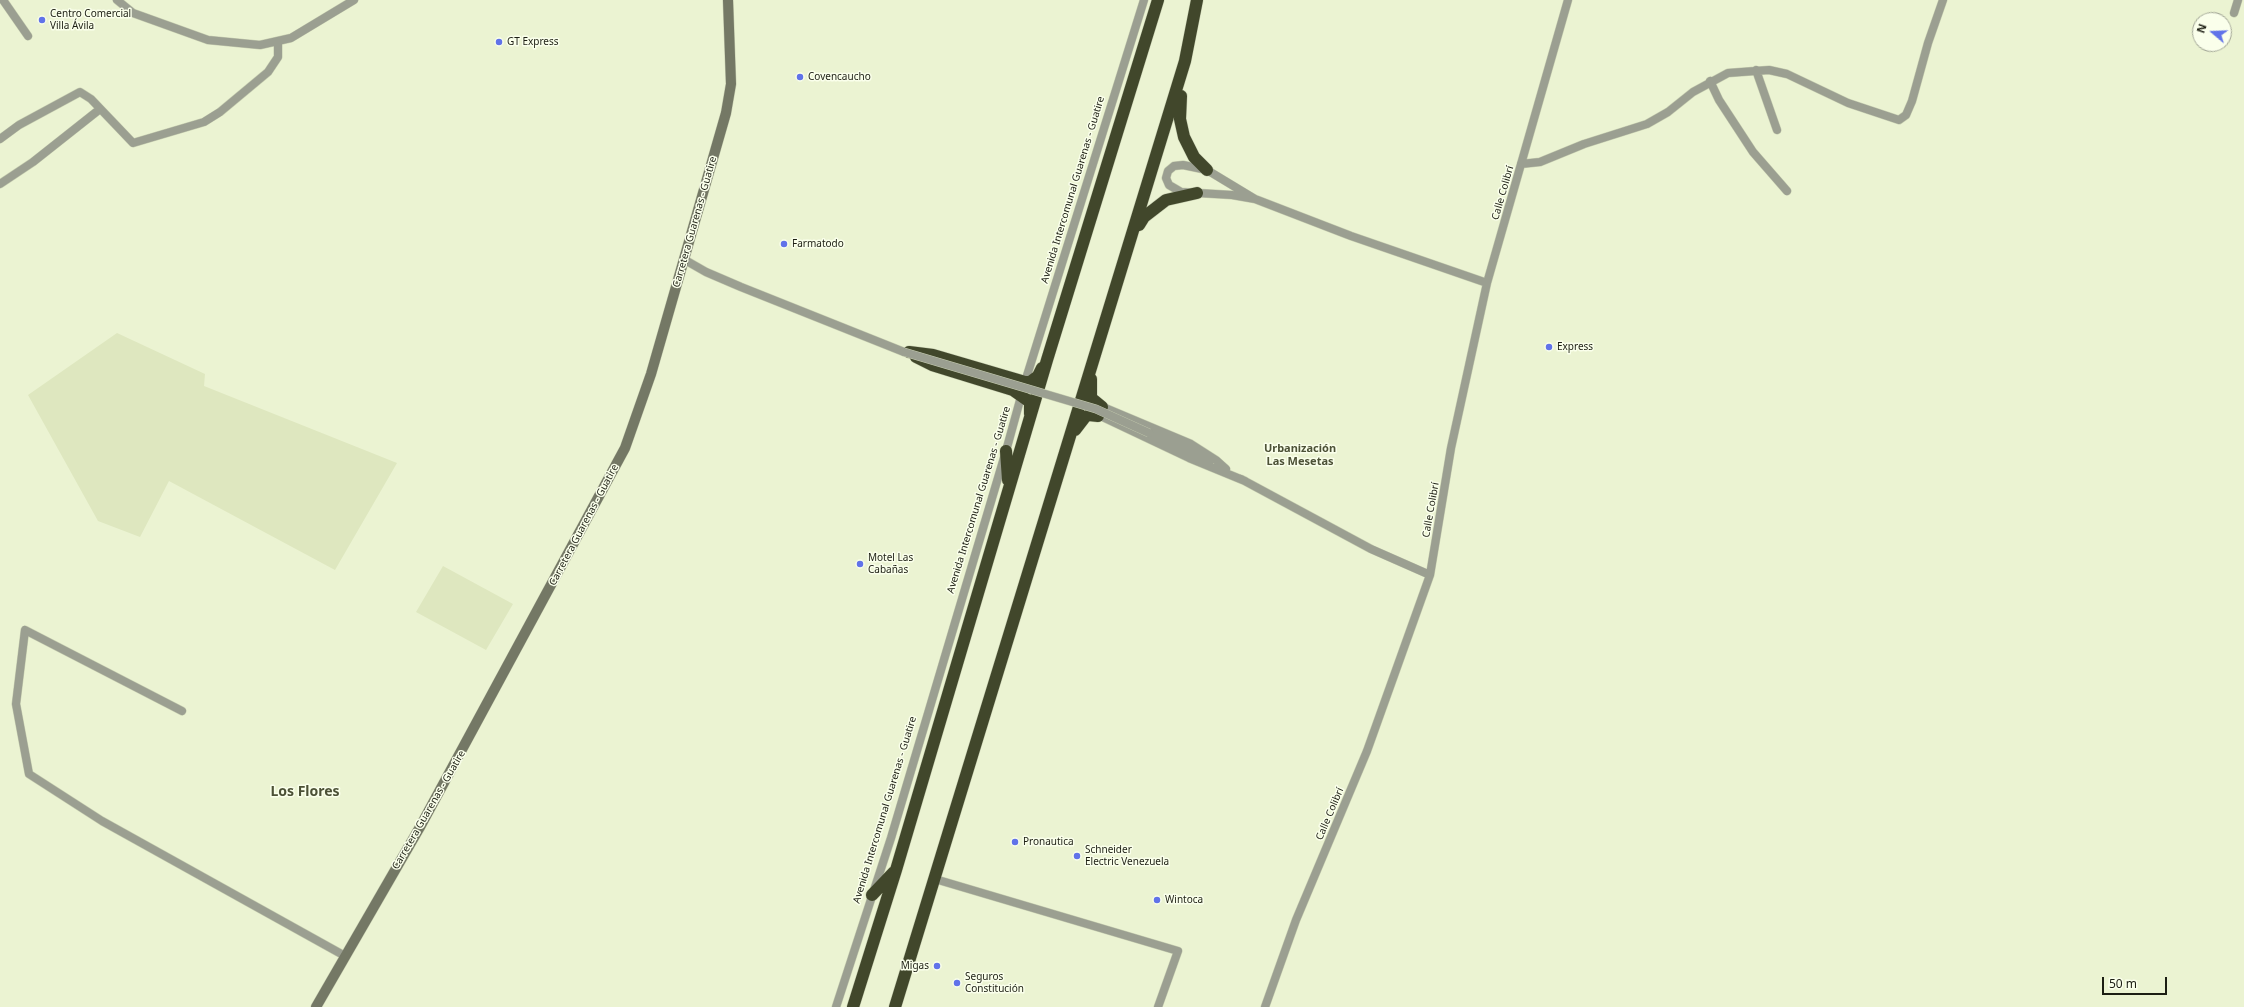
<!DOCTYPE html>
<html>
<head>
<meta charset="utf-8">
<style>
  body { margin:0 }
  #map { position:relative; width:2244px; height:1007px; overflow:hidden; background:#ebf3d2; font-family:"Noto Sans",sans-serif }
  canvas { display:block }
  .north { position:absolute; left:2192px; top:12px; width:40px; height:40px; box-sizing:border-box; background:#faffeb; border:1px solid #a1a595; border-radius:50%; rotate:289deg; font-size:11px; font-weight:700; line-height:16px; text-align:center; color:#1c1e13 }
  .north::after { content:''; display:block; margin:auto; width:14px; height:18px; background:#6072e9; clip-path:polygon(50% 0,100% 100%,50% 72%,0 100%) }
  .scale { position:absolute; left:2102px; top:977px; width:65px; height:18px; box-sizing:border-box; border:2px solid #1c1e13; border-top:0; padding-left:5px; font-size:12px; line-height:14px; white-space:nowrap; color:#1c1e13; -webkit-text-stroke:3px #faffeb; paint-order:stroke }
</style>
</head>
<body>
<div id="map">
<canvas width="2244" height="1007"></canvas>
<div class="north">N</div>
<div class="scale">50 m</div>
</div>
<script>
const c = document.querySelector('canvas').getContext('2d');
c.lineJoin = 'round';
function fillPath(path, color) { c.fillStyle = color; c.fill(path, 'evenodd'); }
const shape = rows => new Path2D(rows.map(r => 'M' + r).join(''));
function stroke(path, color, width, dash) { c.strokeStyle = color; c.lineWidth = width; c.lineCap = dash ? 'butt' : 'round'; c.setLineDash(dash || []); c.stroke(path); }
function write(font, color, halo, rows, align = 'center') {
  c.font = font + ' "Noto Sans",sans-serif'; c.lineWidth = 3; c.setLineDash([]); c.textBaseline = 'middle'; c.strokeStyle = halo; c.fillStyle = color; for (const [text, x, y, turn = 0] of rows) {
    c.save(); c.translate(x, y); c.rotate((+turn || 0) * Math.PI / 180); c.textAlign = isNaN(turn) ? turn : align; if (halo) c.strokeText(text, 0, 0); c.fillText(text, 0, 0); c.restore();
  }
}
fillPath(shape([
  [117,333,205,374,204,386,397,463,335,570,169,481,140,537,98,521,28,395],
  [443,566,513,604,486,650,416,612]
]), '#dee7bf');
const street = shape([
  [3,0,28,36],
  [117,0,133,13,208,40,260,45,291,38,354,0],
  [2234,13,2238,0],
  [1756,70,1777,130],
  [1710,81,1719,100,1753,152,1787,191],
  [0,139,19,125,80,92,91,99,133,143,204,122,220,112,268,72,278,57,278,42],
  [1521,164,1540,162,1584,144,1647,124,1668,112,1693,92,1728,73,1769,70,1787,74,1848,103,1899,120,1906,115,1912,101,1928,43,1943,0],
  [0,184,33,162,100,109],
  [1255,199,1232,195,1181,192,1169,185,1166,178,1168,171,1174,166,1183,165,1207,170,1255,199,1351,236,1487,283],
  [685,260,706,272,741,287,904,352],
  [1098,405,1191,444,1216,460,1226,469],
  [1094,413,1189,458,1245,481],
  [1149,433,1210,461],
  [1241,479,1371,549,1430,575],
  [182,711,25,630,16,704,29,774,102,821,345,956],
  [935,879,1178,951,1158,1007],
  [836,1007,891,838,1006,451,1025,382,1144,0],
  [1265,1007,1296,920,1367,751,1430,575,1451,448,1487,283,1568,0]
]);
const secondary = shape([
  [316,1007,420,827,625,448,651,374,726,113,731,84,728,0]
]);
const highway = shape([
  [1181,96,1180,119,1184,137,1194,157,1207,170],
  [1139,225,1144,217,1166,200,1197,193],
  [909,352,933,355,1025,382,1030,382,1038,376,1042,368],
  [916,357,932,365,1013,390,1030,402,1030,414],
  [1091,379,1091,398,1102,407],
  [1075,430,1085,417,1089,415,1098,416],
  [1006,451,1008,480],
  [872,895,894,872],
  [853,1007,896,870,1047,360,1158,0],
  [895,1007,1185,61,1197,0]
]);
stroke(street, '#c6cdb0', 9);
stroke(secondary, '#c6cdb0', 11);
stroke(highway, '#c6cdb0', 13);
stroke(street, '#9b9f91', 8);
stroke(secondary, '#747865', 10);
stroke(highway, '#41472b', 12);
const streetBridge = shape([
  [904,352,1096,409,1149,433]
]);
stroke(streetBridge, '#c6cdb0', 9, []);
stroke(streetBridge, '#9b9f91', 8);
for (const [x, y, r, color] of [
  [42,20,4,"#6072e9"],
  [499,42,4,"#6072e9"],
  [800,77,4,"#6072e9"],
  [784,244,4,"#6072e9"],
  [1549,347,4,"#6072e9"],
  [860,564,4,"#6072e9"],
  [1015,842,4,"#6072e9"],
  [1077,856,4,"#6072e9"],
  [1157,900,4,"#6072e9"],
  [937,966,4,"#6072e9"],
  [957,983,4,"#6072e9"]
]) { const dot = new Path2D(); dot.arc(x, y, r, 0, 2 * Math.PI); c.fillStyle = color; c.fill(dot); stroke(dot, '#faffeb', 1.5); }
write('10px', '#1c1e13', '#faffeb', [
  ["Centro Comercial",50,14],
  ["Villa Ávila",50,26],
  ["GT Express",507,42],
  ["Covencaucho",808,77],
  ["Farmatodo",792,244],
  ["Express",1557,347],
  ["Motel Las",868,558],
  ["Cabañas",868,570],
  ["Pronautica",1023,842],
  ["Schneider",1085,850],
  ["Electric Venezuela",1085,862],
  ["Wintoca",1165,900],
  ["Migas",929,966,"right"],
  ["Seguros",965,977],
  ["Constitución",965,989]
], 'left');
write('10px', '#1c1e13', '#faffeb', [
  ["Avenida Intercomunal Guarenas - Guatire",1073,190,-73],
  ["Calle Colibrí",1503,193,-74],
  ["Carretera Guarenas - Guatire",695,222,-74],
  ["Avenida Intercomunal Guarenas - Guatire",979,500,-73],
  ["Calle Colibrí",1431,510,-80],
  ["Carretera Guarenas - Guatire",584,525,-62],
  ["Carretera Guarenas - Guatire",429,810,-60],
  ["Avenida Intercomunal Guarenas - Guatire",885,810,-73],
  ["Calle Colibrí",1330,814,-67]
]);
write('bold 11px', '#4c5136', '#faffeb', [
  ["Urbanización",1300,449],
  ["Las Mesetas",1300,462]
]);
write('bold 14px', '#4c5136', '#faffeb', [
  ["Los Flores",305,792]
]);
</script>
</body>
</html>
